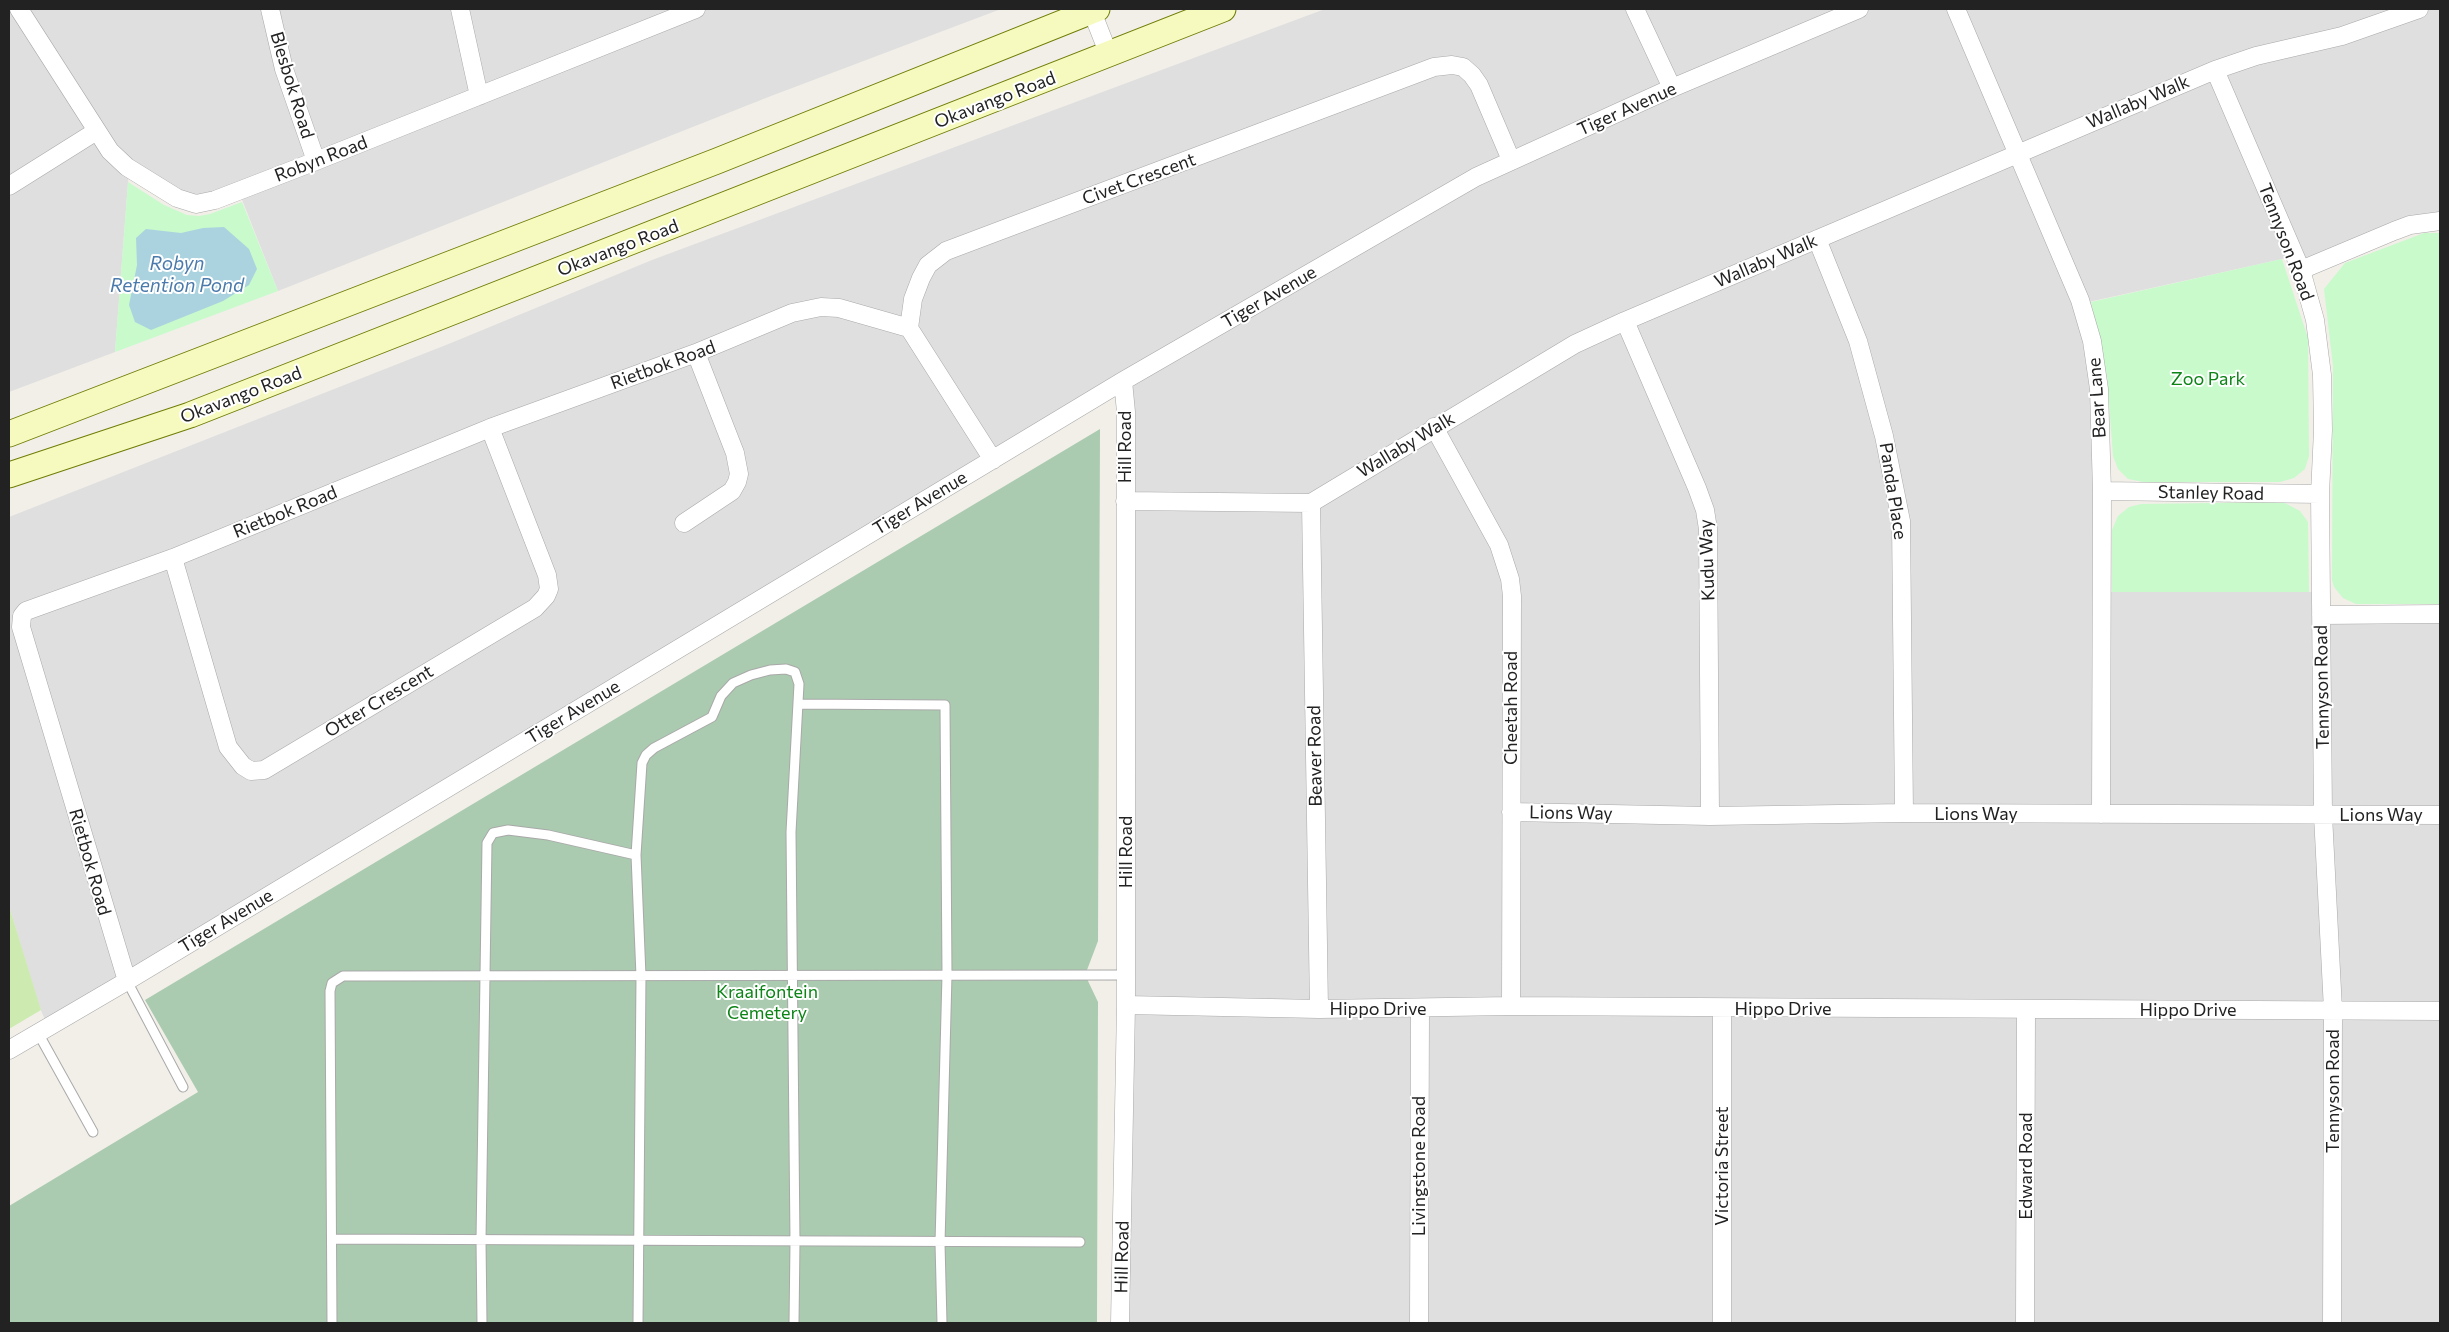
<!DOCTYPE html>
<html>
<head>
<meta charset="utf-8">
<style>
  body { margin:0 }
  #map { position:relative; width:2449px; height:1332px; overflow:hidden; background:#f2efe9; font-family:Commissioner,sans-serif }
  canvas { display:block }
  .frame { position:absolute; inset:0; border:10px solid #222; pointer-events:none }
</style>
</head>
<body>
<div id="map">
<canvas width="2449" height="1332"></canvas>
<div class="frame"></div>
</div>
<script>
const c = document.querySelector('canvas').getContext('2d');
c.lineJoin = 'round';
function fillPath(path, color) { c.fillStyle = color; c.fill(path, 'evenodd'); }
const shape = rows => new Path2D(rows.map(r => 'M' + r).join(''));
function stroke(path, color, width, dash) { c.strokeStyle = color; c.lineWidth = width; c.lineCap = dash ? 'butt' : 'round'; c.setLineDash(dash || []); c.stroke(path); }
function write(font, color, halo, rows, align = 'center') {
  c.font = font + ' Commissioner,sans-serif'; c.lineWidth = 4; c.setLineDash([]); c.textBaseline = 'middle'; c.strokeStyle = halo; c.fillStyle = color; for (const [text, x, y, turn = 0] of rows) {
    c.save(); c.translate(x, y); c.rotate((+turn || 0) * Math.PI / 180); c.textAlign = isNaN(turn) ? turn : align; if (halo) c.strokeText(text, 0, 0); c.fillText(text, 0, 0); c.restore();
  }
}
fillPath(shape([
  [9,9,1001,9,771,96,278,291,239,192,207,204,129,170,115,352,9,392],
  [1325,9,2440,9,2440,219,2302,269,2296,256,2084,303,2095,340,2104,592,2323,592,2323,617,2440,617,2440,1323,1119,1323,1121,381,48,1026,38,1004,9,906,9,517,451,343,652,260]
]), '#e0dfdf');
fillPath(shape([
  [9,906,41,1010,9,1029]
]), '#cdebb0');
fillPath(shape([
  [1100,429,1098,941,1087,970,1088,981,1098,1002,1097,1323,9,1323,9,1206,198,1092,145,1000]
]), '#aacbaf');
fillPath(shape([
  [128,182,164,205,187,215,199,216,210,214,242,202,278,291,115,352],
  [2424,233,2440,233,2440,604,2356,604,2343,598,2334,587,2332,580,2333,366,2324,289,2345,263],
  [2282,259,2308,338,2309,456,2305,469,2294,478,2280,482,2143,482,2128,479,2118,469,2113,456,2107,376,2091,302],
  [2283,502,2300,511,2308,522,2309,592,2112,592,2112,530,2118,516,2129,507,2141,504]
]), '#c8facc');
fillPath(shape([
  [224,227,249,249,257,269,249,285,223,301,151,330,135,322,129,305,137,265,136,238,146,229,181,233,203,228]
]), '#aad3df');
const lane = shape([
  [798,704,945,705,947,975,940,1243,942,1323],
  [127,981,183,1087],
  [38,1033,93,1132],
  [332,1239,1080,1242],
  [332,1323,330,991,332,983,343,976,1126,975],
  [482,1323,481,1240,487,843,493,833,508,830,548,835,636,855],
  [638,1323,641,976,636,855,642,763,646,755,654,748,712,717,721,696,733,683,751,675,770,670,786,669,795,672,799,684,791,832,795,1242,794,1323]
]);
const street = shape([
  [19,9,110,151,127,167,177,198,196,204,215,200,316,161,696,9],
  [270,9,284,69,316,161],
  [460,9,479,96],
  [1091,9,1109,55],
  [1635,9,1672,88],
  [1956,9,2080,300,2092,341,2099,389,2102,491,2101,814],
  [2215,70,2301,270,2315,320,2322,375,2323,430,2320,494,2323,815,2333,1010,2332,1323],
  [9,186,95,132],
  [1817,239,1858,341,1884,436,1901,521,1904,813],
  [2301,270,2394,231,2410,225,2440,221],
  [1625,321,1697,488,1705,510,1708,529,1710,816],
  [1434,427,1499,545,1510,579,1512,596,1511,1006],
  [993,460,909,328,913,299,921,278,928,265,946,251,1434,67,1452,65,1463,67,1472,75,1479,85,1511,160],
  [2102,491,2320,494],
  [1125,501,1311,503,1575,344,1625,321,2215,70,2256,56,2342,36,2419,9],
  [1311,503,1319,1009],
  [684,523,732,491,737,482,739,474,735,453,696,353],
  [173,558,228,747,243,766,251,771,264,770,535,608,546,596,549,589,547,575,490,428],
  [2321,615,2440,614],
  [1511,812,1710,816,1904,813,2440,815],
  [127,981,21,627,22,616,26,611,173,558,490,428,696,353,792,313,821,307,839,308,909,328],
  [1126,1005,1319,1009,1511,1006,2440,1011],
  [1722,1009,1722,1323],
  [9,1050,127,981,1123,381,1476,177,1672,88,1859,9],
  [1120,1323,1126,1005,1126,412,1123,381],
  [1419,1323,1420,1009],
  [2025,1323,2026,1009]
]);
const secondary = shape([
  [9,434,717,161,1097,9],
  [9,475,190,415,1223,9]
]);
stroke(lane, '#a9a9a9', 11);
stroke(street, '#a9a9a9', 19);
stroke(secondary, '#707d05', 27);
stroke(lane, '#fff', 9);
stroke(street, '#fff', 18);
stroke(secondary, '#f7fabf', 25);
write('18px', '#222', '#fff', [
  ["Blesbok Road",292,85,73],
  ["Okavango Road",995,100,-21],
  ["Wallaby Walk",2138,102,-23],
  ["Tiger Avenue",1627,109,-24],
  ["Robyn Road",321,159,-21],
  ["Civet Crescent",1139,179,-20],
  ["Tennyson Road",2286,242,69],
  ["Okavango Road",618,248,-21],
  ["Wallaby Walk",1766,261,-23],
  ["Tiger Avenue",1269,297,-30],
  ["Rietbok Road",663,365,-20],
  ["Okavango Road",241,395,-21],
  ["Bear Lane",2097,398,-94],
  ["Wallaby Walk",1406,445,-31],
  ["Hill Road",1125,447,-90],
  ["Panda Place",1893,491,81],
  ["Stanley Road",2211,493,1],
  ["Tiger Avenue",920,503,-31],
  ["Rietbok Road",285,512,-22],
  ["Kudu Way",1707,560,-92],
  ["Tennyson Road",2322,687,-91],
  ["Otter Crescent",379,701,-31],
  ["Cheetah Road",1511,708,-90],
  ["Tiger Avenue",573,712,-31],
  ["Beaver Road",1315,756,-91],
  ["Lions Way",1571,813,1],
  ["Lions Way",1976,814],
  ["Lions Way",2381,815],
  ["Hill Road",1126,852,-90],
  ["Rietbok Road",90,862,74],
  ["Tiger Avenue",226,921,-31],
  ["Hippo Drive",1378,1009],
  ["Hippo Drive",1783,1009],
  ["Hippo Drive",2188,1010],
  ["Tennyson Road",2333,1091,-90],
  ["Livingstone Road",1419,1166,-90],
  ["Victoria Street",1722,1166,-90],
  ["Edward Road",2026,1166,-90],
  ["Hill Road",1122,1257,-89]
]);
write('18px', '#0c8416', '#fff', [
  ["Zoo Park",2208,379],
  ["Kraaifontein",767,992],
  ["Cemetery",767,1013]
]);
write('italic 19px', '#4a7aab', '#fff', [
  ["Robyn",177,264],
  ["Retention Pond",177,286]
]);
</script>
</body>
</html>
